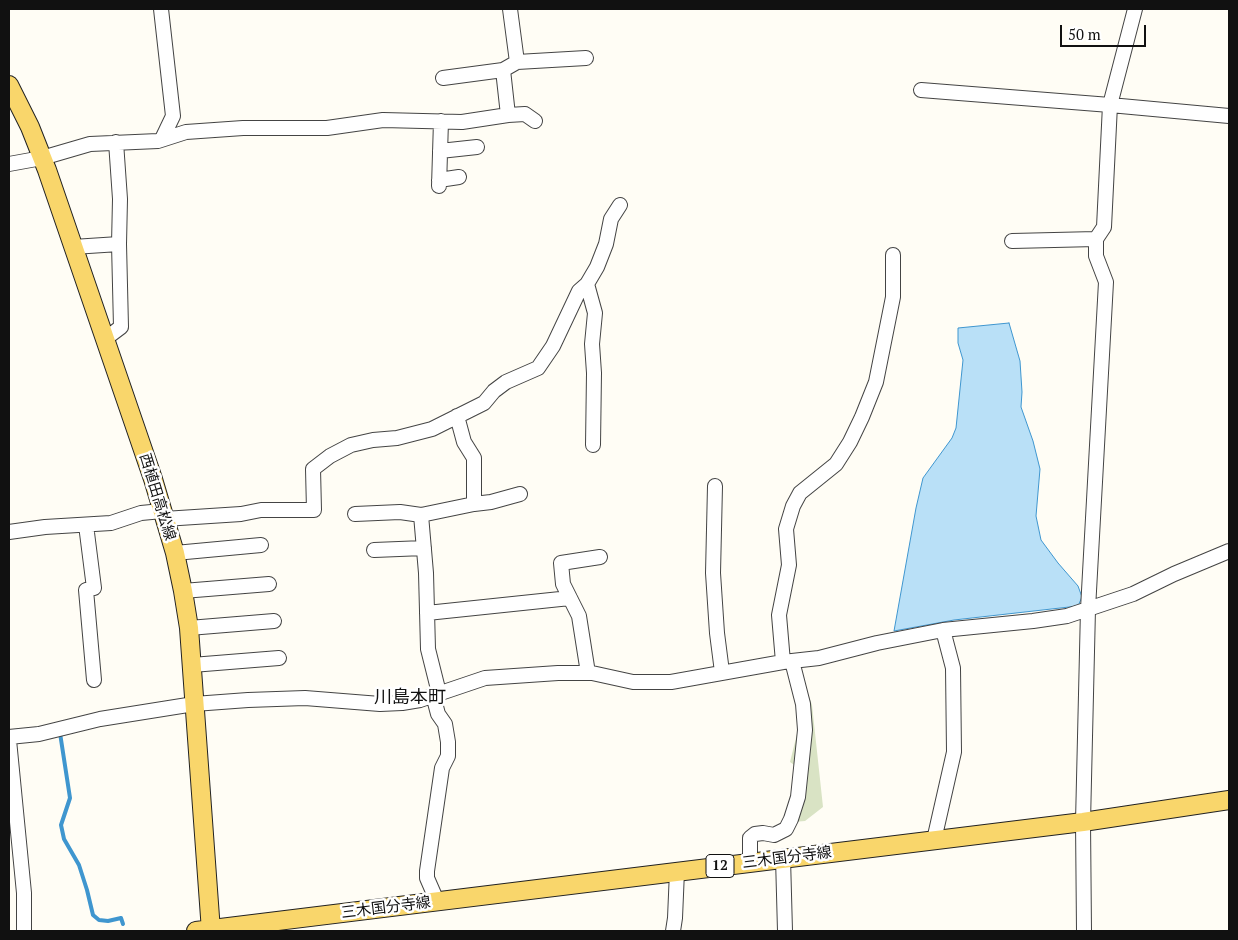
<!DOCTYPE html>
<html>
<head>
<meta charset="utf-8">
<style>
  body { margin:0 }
  #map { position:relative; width:1238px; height:940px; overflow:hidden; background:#fffdf5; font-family:"PT Serif",serif }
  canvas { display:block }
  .frame { position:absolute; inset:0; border:10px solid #111; pointer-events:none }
  .scale { position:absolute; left:1060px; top:25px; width:86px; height:22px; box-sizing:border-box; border:2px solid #111; border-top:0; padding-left:6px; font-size:15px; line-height:18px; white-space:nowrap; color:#111; -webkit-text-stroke:4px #fff; paint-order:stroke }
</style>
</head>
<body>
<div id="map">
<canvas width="1238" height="940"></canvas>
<div class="frame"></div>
<div class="scale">50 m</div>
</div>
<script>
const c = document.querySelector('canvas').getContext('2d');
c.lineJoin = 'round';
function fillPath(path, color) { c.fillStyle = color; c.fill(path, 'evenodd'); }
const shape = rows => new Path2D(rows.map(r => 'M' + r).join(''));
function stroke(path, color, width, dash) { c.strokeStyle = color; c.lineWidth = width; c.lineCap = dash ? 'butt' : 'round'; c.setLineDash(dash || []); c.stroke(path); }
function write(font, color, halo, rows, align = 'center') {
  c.font = font + ' "PT Serif","Noto Sans JP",serif'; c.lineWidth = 5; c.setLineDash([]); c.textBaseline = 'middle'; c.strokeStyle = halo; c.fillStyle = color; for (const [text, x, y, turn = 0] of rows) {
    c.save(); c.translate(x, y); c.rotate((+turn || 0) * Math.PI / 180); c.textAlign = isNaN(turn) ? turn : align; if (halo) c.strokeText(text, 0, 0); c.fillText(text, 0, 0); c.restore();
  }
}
fillPath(shape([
  [799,675,806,688,812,705,823,807,805,821,793,822,804,772,790,762,801,718]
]), '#d9e3c4');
const water = shape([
  [1009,323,1020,361,1022,392,1021,407,1033,441,1040,469,1036,516,1041,540,1058,563,1078,586,1082,597,1078,606,954,620,894,631,916,508,923,478,952,438,956,428,963,360,958,343,958,328,1009,323]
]);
fillPath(water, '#b9e0f7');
stroke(water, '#3f96cf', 1);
stroke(shape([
  [60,733,70,798,61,825,64,839,79,865,87,890,93,915,99,920,108,921,121,918,123,924]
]), '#3f96cf', 4);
const minor = shape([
  [161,9,173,116,162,139],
  [510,9,517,62],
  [503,70,508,115],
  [443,78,503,70,517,62,586,58],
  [921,90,1110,105,1229,116],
  [440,151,477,147],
  [9,164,42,158,90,144,158,141,186,132,243,128,327,128,383,120,462,122,508,115,525,114,535,121],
  [439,180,459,177],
  [439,186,441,121],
  [1012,241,1096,239],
  [73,247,119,244],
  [587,284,595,313,592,344,594,373,593,445],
  [105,339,121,327,119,244,120,199,116,142],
  [457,416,464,442,474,458,474,504],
  [715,486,713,573,717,633,722,672],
  [355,514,400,512,421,515,474,504,491,502,520,494],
  [421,515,426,573,428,649,439,693],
  [164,519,241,514,261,510,314,510,313,469,330,456,351,445,373,440,397,438,432,429,484,403,494,391,506,382,538,368,553,346,579,291,587,284,597,267,606,244,611,219,620,205],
  [86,525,94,588,86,590,94,680],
  [9,532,45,527,111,523,141,513,162,511],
  [374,550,424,548],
  [175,553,261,545],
  [183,591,269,584],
  [427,613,570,598],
  [189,628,274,621],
  [783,662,779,615,789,565,786,529,793,506,800,493,836,464,850,442,862,417,876,382,893,297,893,255],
  [192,665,279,658],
  [588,673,579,616,563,584,561,563,600,557],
  [433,695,438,714,445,724,448,742,448,756,442,768,427,871,427,878,437,901],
  [9,737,39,734,100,719,194,704,248,700,305,698,380,704,402,703,420,700,485,678,558,673,592,673,633,682,671,682,783,662,819,658,877,643,943,630,1033,621,1067,616,1133,594,1174,574,1229,551],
  [9,740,24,893,24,931],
  [934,840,954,752,953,668,943,630],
  [783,858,785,931],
  [750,862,750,838,755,834,763,833,774,835,786,829,791,819,798,797,805,730,803,704,792,661],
  [673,931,675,918,677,871],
  [1084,931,1083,822,1088,609,1106,282,1096,256,1096,239,1104,227,1110,105,1135,9]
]);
const major = shape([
  [9,85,30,127,47,170,153,479,175,553,183,591,189,628,211,931],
  [196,931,1083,822,1229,800]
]);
stroke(minor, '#444', 16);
stroke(major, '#222', 20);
stroke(minor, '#fff', 14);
stroke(major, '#f9d66b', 18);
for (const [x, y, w] of [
  [720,866,28]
]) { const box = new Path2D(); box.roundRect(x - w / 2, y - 11.5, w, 23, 4); c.fillStyle = '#fff'; c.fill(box); stroke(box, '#111', 1); }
write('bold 14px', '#111', null, [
  ["12",720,866]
]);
write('15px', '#111', '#fff', [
  ["西植田高松線",157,497,73],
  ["三木国分寺線",787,858,-7],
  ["三木国分寺線",386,908,-7]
]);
write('18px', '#111', '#fff', [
  ["川島本町",410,698]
]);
</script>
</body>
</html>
